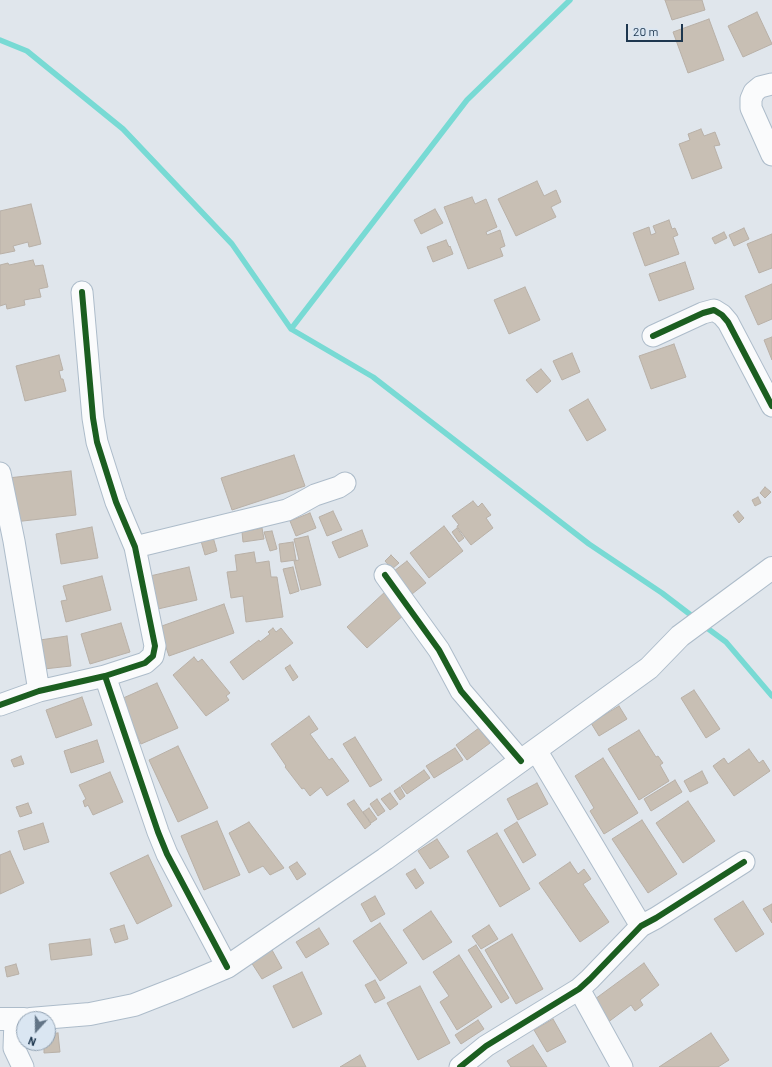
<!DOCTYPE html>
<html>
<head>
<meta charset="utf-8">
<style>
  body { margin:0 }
  #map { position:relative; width:772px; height:1067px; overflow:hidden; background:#e0e6ec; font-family:Barlow,sans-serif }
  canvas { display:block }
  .north { position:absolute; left:16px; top:1011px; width:40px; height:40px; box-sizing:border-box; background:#dae6f2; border:1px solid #8fa0b1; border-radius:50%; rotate:201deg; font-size:11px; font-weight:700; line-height:16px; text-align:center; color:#1e374f }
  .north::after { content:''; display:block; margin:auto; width:14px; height:18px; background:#627486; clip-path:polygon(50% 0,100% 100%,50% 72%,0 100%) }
  .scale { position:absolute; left:626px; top:24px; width:57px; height:18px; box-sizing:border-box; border:2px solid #1e374f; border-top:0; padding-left:5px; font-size:12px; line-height:14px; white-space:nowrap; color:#1e374f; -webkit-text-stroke:3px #dae6f2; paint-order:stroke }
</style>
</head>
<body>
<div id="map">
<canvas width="772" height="1067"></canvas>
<div class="north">N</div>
<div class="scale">20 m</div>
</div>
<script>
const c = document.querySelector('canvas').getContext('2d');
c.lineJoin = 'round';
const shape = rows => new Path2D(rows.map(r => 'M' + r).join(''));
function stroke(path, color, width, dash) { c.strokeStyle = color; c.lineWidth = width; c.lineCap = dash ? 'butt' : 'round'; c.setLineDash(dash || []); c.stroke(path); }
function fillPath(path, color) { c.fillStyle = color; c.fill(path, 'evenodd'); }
stroke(shape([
  [0,40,27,51,123,129,232,244,291,329,373,377,589,544,662,593,696,619],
  [291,329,467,100,570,0],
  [703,625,726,642,772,696]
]), '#78dad4', 5.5);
const building = shape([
  [665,0,702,0,705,10,672,20,665,0],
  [757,12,772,44,743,57,728,26,757,12],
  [709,19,724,60,688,73,673,32,709,19],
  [701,129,704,136,715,132,720,145,714,146,722,168,692,179,679,144,690,140,688,134,701,129],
  [537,181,544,196,556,190,561,202,551,207,556,217,516,236,498,199,537,181],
  [472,197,475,204,486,199,497,227,486,232,487,235,500,230,505,246,500,248,503,256,468,269,444,207,472,197],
  [31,204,41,244,29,247,28,242,13,246,15,251,0,254,0,211,31,204],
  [435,209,443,223,421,234,414,220,435,209],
  [669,220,672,229,675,228,678,235,673,237,679,254,645,266,633,233,649,227,651,235,656,233,653,226,669,220],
  [744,228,749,239,734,246,729,235,744,228],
  [724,232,727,238,715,244,712,238,724,232],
  [772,234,772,268,759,273,747,244,772,234],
  [446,240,449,247,450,246,453,254,433,262,427,247,446,240],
  [33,260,35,266,43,265,48,287,39,289,41,297,24,300,25,305,7,309,6,304,0,306,0,265,8,263,9,265,33,260],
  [685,262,694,289,659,301,649,274,685,262],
  [772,284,772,319,758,325,745,296,772,284],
  [525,287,540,320,509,334,494,300,525,287],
  [772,337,772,360,764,340,772,337],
  [674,344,686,377,651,389,639,356,674,344],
  [572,353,580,372,562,380,553,361,572,353],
  [59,355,63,370,59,371,61,379,63,379,66,391,25,401,16,366,59,355],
  [541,369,551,381,537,393,526,380,541,369],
  [588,399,606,430,587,441,569,410,588,399],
  [294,455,305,486,232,510,221,478,294,455],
  [71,471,76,515,14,522,8,478,71,471],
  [765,487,771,492,765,498,760,493,765,487],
  [758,497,761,503,755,506,752,500,758,497],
  [473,501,478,507,482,503,491,515,486,518,493,528,471,545,458,528,457,526,459,525,452,516,473,501],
  [333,511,342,530,327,536,319,517,333,511],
  [738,511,744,518,739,523,733,515,738,511],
  [310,513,316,528,296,536,290,521,310,513],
  [444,526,463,551,429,578,410,553,444,526],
  [92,527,98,558,61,564,56,534,92,527],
  [262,528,264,539,243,542,242,532,262,528],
  [457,528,464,538,459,542,452,532,457,528],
  [362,530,368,546,339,558,332,542,362,530],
  [272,531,277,549,270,551,264,532,272,531],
  [308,536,321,585,301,590,294,561,299,560,294,539,308,536],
  [213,537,217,551,205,555,201,541,213,537],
  [293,542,296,560,281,562,279,544,293,542],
  [254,552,256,563,269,561,271,577,277,577,283,617,246,622,243,596,231,598,227,572,237,571,235,555,254,552],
  [391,555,399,563,392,569,385,561,391,555],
  [407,561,426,583,412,594,394,571,407,561],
  [189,567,197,600,158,609,150,576,189,567],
  [293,567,299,591,290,594,283,569,293,567],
  [102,576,111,610,66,622,61,601,67,600,63,586,102,576],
  [386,591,406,613,367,648,347,627,386,591],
  [224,604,234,633,169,656,159,627,224,604],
  [121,623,130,652,90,664,81,634,121,623],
  [273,628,276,632,281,628,293,643,243,680,230,662,259,640,260,642,270,634,268,632,273,628],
  [67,636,71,666,44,669,40,640,67,636],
  [194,657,198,662,202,659,230,693,226,696,229,700,206,716,173,675,194,657],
  [290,665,298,677,293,681,285,668,290,665],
  [157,683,178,728,141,744,121,699,157,683],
  [694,690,720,729,706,738,681,698,694,690],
  [82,697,92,725,56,738,46,710,82,697],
  [619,706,627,719,599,736,591,723,619,706],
  [309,716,318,729,310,734,329,760,332,758,349,781,327,796,321,787,310,796,304,788,302,789,285,767,286,766,271,744,309,716],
  [479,728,490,743,467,760,456,745,479,728],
  [639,730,656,757,658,756,663,763,660,765,669,781,639,800,608,749,639,730],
  [355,737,382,780,370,787,343,744,355,737],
  [97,740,104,762,71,773,64,751,97,740],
  [178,746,208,808,178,822,149,760,178,746],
  [455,748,463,760,434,778,426,766,455,748],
  [749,749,759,763,763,760,770,771,734,796,713,766,724,758,728,764,749,749],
  [21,756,24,764,14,767,11,760,21,756],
  [603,758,638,813,604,834,590,811,594,808,575,776,603,758],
  [424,770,430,778,407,794,401,786,424,770],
  [702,771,708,783,690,792,684,781,702,771],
  [110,772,123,802,93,815,88,805,85,807,83,801,86,799,79,785,110,772],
  [675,780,682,792,651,811,644,799,675,780],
  [537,783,548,804,518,820,507,799,537,783],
  [400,787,405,796,400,800,394,791,400,787],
  [390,793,398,804,390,810,381,799,390,793],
  [377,799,385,811,378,816,370,804,377,799],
  [354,800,371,824,365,829,347,804,354,800],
  [688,801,715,841,683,863,656,823,688,801],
  [28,803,32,813,20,817,16,807,28,803],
  [369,808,377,819,371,823,363,812,369,808],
  [642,820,677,874,648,893,612,839,642,820],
  [217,821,240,875,204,890,181,836,217,821],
  [249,822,284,868,270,875,263,866,249,873,229,833,249,822],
  [517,822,536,855,523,863,504,830,517,822],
  [43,823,49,842,24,850,18,831,43,823],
  [497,833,530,889,500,907,467,851,497,833],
  [437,839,449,857,430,869,418,851,437,839],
  [10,851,24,883,0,894,0,855,10,851],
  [148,855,172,906,137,924,110,873,148,855],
  [297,862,306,874,297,880,289,867,297,862],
  [570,862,578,874,584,869,591,879,583,884,609,922,580,942,539,883,570,862],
  [415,869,424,883,416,889,406,874,415,869],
  [375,896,385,914,371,922,361,904,375,896],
  [743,901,764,934,736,952,714,919,743,901],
  [772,904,772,923,763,909,772,904],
  [431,911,452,942,423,960,403,930,431,911],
  [380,923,407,963,380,981,353,941,380,923],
  [124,925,128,939,115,943,110,929,124,925],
  [489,925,498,939,481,949,472,936,489,925],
  [319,928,329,944,306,958,296,942,319,928],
  [512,934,543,989,516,1004,485,950,512,934],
  [90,939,92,955,51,960,49,944,90,939],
  [476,945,509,998,501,1003,468,950,476,945],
  [272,950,282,968,262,979,251,962,272,950],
  [459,955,492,1007,457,1030,440,1002,449,996,433,972,459,955],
  [644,963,659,985,640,1000,643,1005,635,1011,631,1005,607,1023,591,1002,644,963],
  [16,964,19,974,7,977,5,967,16,964],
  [302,972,322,1014,293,1028,273,986,302,972],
  [375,980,385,998,375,1003,365,985,375,980],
  [420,986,450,1043,418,1060,387,1003,420,986],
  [553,1019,566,1042,547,1052,534,1030,553,1019],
  [478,1020,484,1029,461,1044,455,1035,478,1020],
  [58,1033,60,1052,44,1053,44,1043,48,1043,48,1034,58,1033],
  [711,1033,729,1060,718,1067,659,1067,711,1033],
  [533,1045,547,1067,511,1067,507,1061,533,1045],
  [360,1055,366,1067,340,1067,360,1055]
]);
fillPath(building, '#c8bfb4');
stroke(building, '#b8b0a7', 1);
const minor = shape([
  [772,84,760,87,754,92,751,99,751,108,772,155],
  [653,336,703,313,714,310,722,315,728,322,772,406],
  [0,473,14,541,39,691],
  [135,547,287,510,297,505,315,495,339,487,345,483],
  [385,575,439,650,461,691,521,761],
  [105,676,158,832,167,854,227,967],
  [0,705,39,691,105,676,145,663,153,656,155,646,135,547,116,502,97,442,93,418,82,292],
  [536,750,641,926],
  [579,989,622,1067],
  [15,1020,14,1048,23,1067],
  [460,1067,486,1046,579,989,590,979,641,926,656,918,744,862]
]);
const major = shape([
  [0,1019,24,1019],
  [30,1019,90,1014,134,1005,180,987,227,967,385,859,649,668,680,636,772,568]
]);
stroke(minor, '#adbcca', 23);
stroke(major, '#adbcca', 24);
stroke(minor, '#fafbfc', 21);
stroke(major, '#fafbfc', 22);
stroke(shape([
  [653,336,703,313,714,310,722,315,728,322,772,406],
  [385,575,439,650,461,691,521,761],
  [105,676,158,832,167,854,227,967],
  [0,705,39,691,105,676,145,663,153,656,155,646,135,547,116,502,97,442,93,418,82,292],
  [460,1067,486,1046,579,989,590,979,641,926,656,918,744,862]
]), '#1b5e20', 6);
</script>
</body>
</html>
